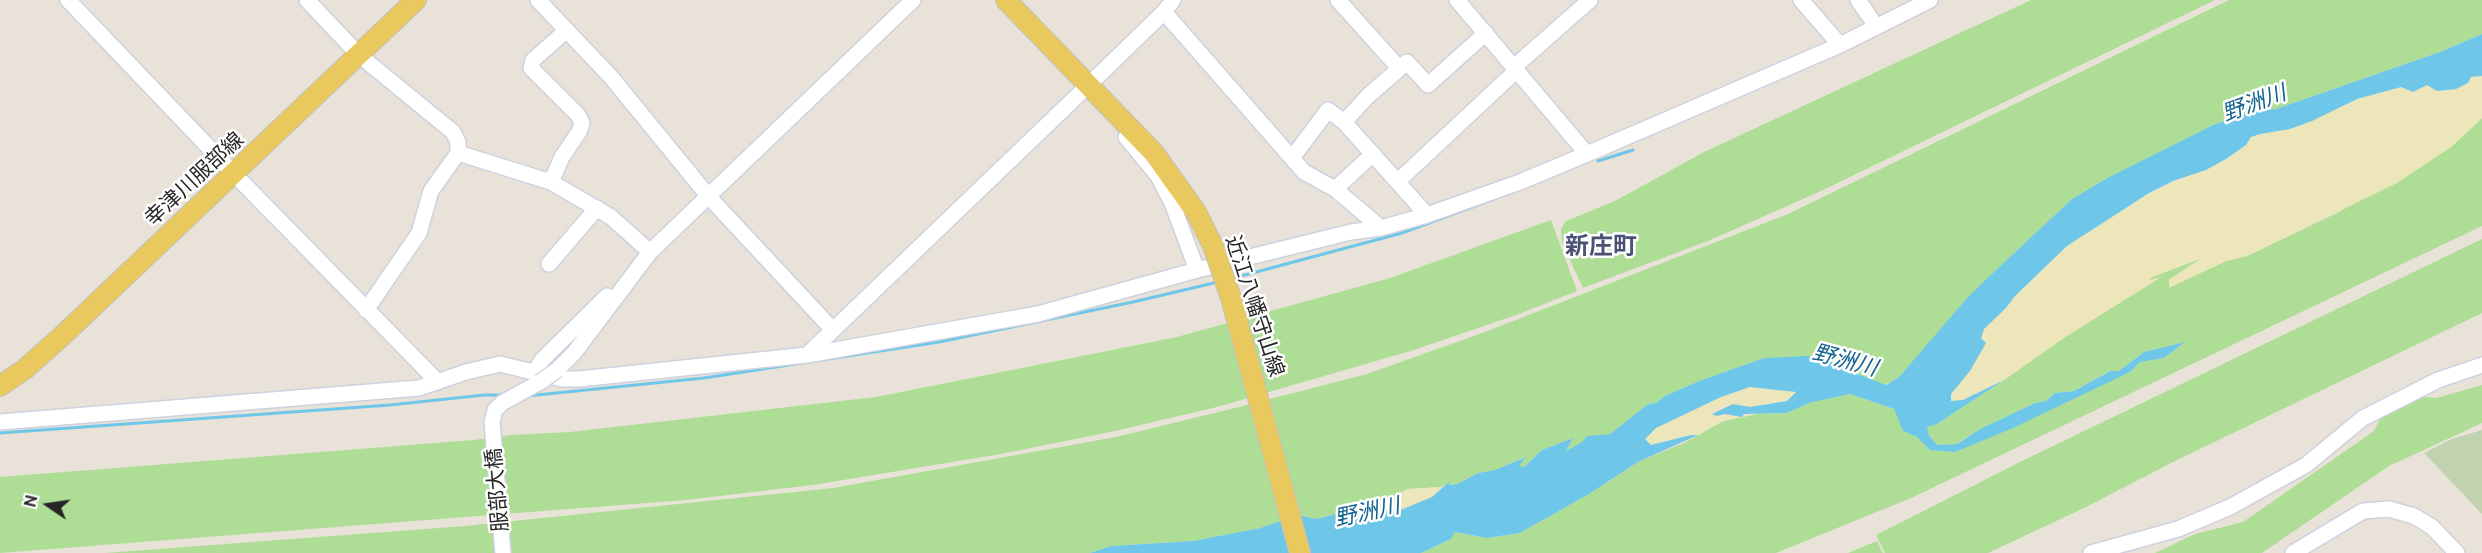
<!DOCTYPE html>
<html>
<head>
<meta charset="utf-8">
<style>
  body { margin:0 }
  #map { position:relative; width:2482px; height:553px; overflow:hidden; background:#e9e2d8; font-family:Ubuntu,sans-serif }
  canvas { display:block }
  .north { position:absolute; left:18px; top:475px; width:60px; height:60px; -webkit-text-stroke:4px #fff; paint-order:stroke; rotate:283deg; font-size:16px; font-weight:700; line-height:24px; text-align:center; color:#262626 }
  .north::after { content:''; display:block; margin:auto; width:21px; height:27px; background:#262626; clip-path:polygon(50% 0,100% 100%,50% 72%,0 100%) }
</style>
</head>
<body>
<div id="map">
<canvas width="2482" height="553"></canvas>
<div class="north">N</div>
</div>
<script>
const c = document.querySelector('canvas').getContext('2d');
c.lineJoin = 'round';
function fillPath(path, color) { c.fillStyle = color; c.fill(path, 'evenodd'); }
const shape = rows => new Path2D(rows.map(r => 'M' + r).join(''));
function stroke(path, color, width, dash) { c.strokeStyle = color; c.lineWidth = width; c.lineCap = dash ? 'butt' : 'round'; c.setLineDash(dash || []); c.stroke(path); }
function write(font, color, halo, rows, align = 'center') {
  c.font = font + ' Ubuntu,"Noto Sans JP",sans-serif'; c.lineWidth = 5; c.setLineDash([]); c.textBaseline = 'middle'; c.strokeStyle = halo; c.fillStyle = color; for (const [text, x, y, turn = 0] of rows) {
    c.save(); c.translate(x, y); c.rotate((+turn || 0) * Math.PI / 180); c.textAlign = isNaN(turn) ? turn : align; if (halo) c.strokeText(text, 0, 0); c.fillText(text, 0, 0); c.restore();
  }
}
fillPath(shape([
  [2031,0,2215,0,1821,191,1708,241,1583,288,1562,243,1561,229,1566,221,1615,201,1704,152],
  [2229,0,2482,0,2482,34,2440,52,2276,109,2257,110,2213,125,2109,177,2072,199,1997,269,1899,377,1885,385,1847,370,1842,364,1764,358,1699,381,1665,396,1656,403,1648,404,1610,434,1582,442,1566,451,1573,438,1542,450,1524,467,1519,466,1525,457,1495,470,1478,473,1457,484,1448,485,1449,482,1442,487,1408,489,1354,515,1339,513,1317,519,1298,515,1260,528,1193,541,1111,546,1090,553,105,553,465,526,833,488,1116,437,1239,407,1367,374,1485,332,1788,214],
  [2482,118,2482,226,1911,498,1776,553,1421,553,1451,539,1455,532,1487,538,1520,533,1589,494,1638,462,1684,443,1723,421,1757,414,1787,413,1809,403,1850,394,1894,409,1904,431,1917,437,1930,450,1955,452,2130,372,2140,362,2164,358,2184,343,2144,352,2119,371,2109,371,2074,391,2055,393,2046,401,2035,403,1980,429,1956,444,1938,445,1929,436,1926,427,1937,424,2004,380,2065,337,2158,279,2150,280,2150,278,2196,259,2201,259,2169,280,2169,287,2226,261,2247,256,2337,213,2451,147],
  [1551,220,1577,291,1519,314,1414,350,1217,407,1115,431,1001,454,813,485,686,500,0,553,0,477,474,440,512,435,570,432,876,397,1177,337,1390,278],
  [2482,239,2482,313,2175,461,2082,509,1988,553,1885,553,1876,535,2022,461],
  [2482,385,2482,423,2389,466,2262,553,2155,553,2195,534,2243,522,2374,431,2381,417,2415,396,2436,398],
  [1877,541,1883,553,1848,553]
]), '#aede96');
fillPath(shape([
  [2482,76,2482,118,2451,147,2397,183,2247,256,2226,261,2169,288,2169,280,2200,259,2150,278,2150,280,2161,277,2065,337,2004,380,1963,400,1951,401,1951,394,1970,371,1986,343,1981,338,1984,329,2006,308,2014,297,2067,246,2149,193,2226,159,2246,145,2251,137,2312,121,2357,99,2401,87,2412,92,2427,85],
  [1750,387,1796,392,1787,401,1750,407,1733,404,1721,408,1712,414,1734,416,1757,414,1723,421,1698,435,1691,435,1651,445,1644,439,1656,428,1674,417,1683,416,1695,408,1721,397],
  [1442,487,1432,497,1396,512,1389,512,1384,506,1389,499,1408,489]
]), '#eee6bb');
fillPath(shape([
  [2482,430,2482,514,2424,453,2452,439]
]), '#c0d2b0');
fillPath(shape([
  [2482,34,2482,76,2471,77,2468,83,2456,89,2437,91,2427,85,2413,92,2401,87,2357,99,2312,121,2290,129,2260,134,2251,137,2246,145,2226,159,2206,170,2173,181,2149,193,2067,246,2014,297,2006,308,1984,329,1981,338,1986,343,1970,371,1951,394,1951,401,1963,400,2004,380,1937,424,1927,427,1929,436,1938,445,1957,444,1980,429,2035,403,2046,401,2055,393,2074,391,2110,371,2119,371,2144,352,2185,342,2164,358,2140,362,2130,372,2013,428,1955,452,1930,450,1917,437,1903,431,1894,409,1850,394,1809,403,1787,413,1744,414,1742,417,1725,414,1717,416,1712,414,1733,404,1750,407,1787,401,1796,392,1750,387,1721,397,1656,428,1645,439,1651,445,1691,435,1698,435,1638,462,1589,494,1520,533,1487,538,1455,532,1451,539,1421,553,1090,553,1111,546,1193,541,1260,528,1298,515,1317,519,1339,513,1354,515,1389,499,1385,506,1389,512,1396,512,1432,497,1450,481,1449,485,1457,484,1478,473,1495,470,1526,457,1519,466,1524,467,1542,450,1573,438,1566,451,1582,442,1587,436,1610,434,1648,404,1656,403,1665,396,1699,381,1764,358,1806,356,1817,358,1842,364,1847,370,1886,385,1899,377,1968,297,1997,269,2072,199,2109,177,2213,125,2257,110,2276,109,2440,52]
]), '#6ec7e8');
stroke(shape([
  [1598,161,1633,150],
  [1230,279,1402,233,1494,199],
  [527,396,704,378,939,342,1133,302,1218,282],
  [0,433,390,405,484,395,503,395]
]), '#6ec7e8', 3);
const minor = shape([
  [68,0,239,179,438,382],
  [307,0,359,55,453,132,458,142,458,153,551,182,611,217,650,252],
  [538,0,611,77,709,197,833,330],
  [1338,0,1399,68],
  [1457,0,1587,154],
  [1801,0,1840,45],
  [1858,0,1876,26],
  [1164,12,1304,172,1335,189,1381,228],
  [1514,67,1590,0],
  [1344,122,1368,96,1407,62,1428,85,1486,33],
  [1126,137,1158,176,1172,203,1197,270],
  [1292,158,1328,110,1344,122,1427,215],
  [1398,181,1517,70],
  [551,182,562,157,579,132,582,123,578,115,531,68,533,60,567,30],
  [1335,189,1373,154],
  [549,264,597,208],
  [366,310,419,233,431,191,458,153],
  [807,355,1099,75,1164,12,1173,0],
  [557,370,574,353,650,252,913,0],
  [535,372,542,360,607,296],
  [0,422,419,388,466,372,500,364,562,379,579,379,807,355,1038,314,1197,270,1351,232,1381,228,1427,215,1520,182,1587,154,1840,45,1930,0],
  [503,553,492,422,495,410,502,403,540,382],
  [2091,553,2178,529,2230,507,2306,465,2363,418,2438,380,2482,365],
  [2293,553,2363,511,2389,509,2414,516,2432,527,2457,553]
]);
const major = shape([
  [1006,0,1154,153,1196,212,1213,246],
  [1231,298,1300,553],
  [0,386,25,369,62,336,416,0]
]);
stroke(minor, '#ced1df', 18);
stroke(major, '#c2c2c2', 22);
stroke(minor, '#fff', 15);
stroke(major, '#e9c95d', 20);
const minorBridge = shape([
  [540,382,557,370]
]);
const majorBridge = shape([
  [1213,246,1231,298]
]);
stroke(minorBridge, '#ced1df', 18, []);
stroke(majorBridge, '#c2c2c2', 22, []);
stroke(minorBridge, '#fff', 15);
stroke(majorBridge, '#e9c95d', 20);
write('21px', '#262626', '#fff', [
  ["幸津川服部線",194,179,-43],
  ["近江八幡守山線",1255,306,72],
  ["服部大橋",497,490,-95]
]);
write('italic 22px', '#13638e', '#fff', [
  ["野洲川",2254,103,-20],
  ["野洲川",1845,360,15],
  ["野洲川",1367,512,-12]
]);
write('bold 24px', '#4a5174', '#fff', [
  ["新庄町",1601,246]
]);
</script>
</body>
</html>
